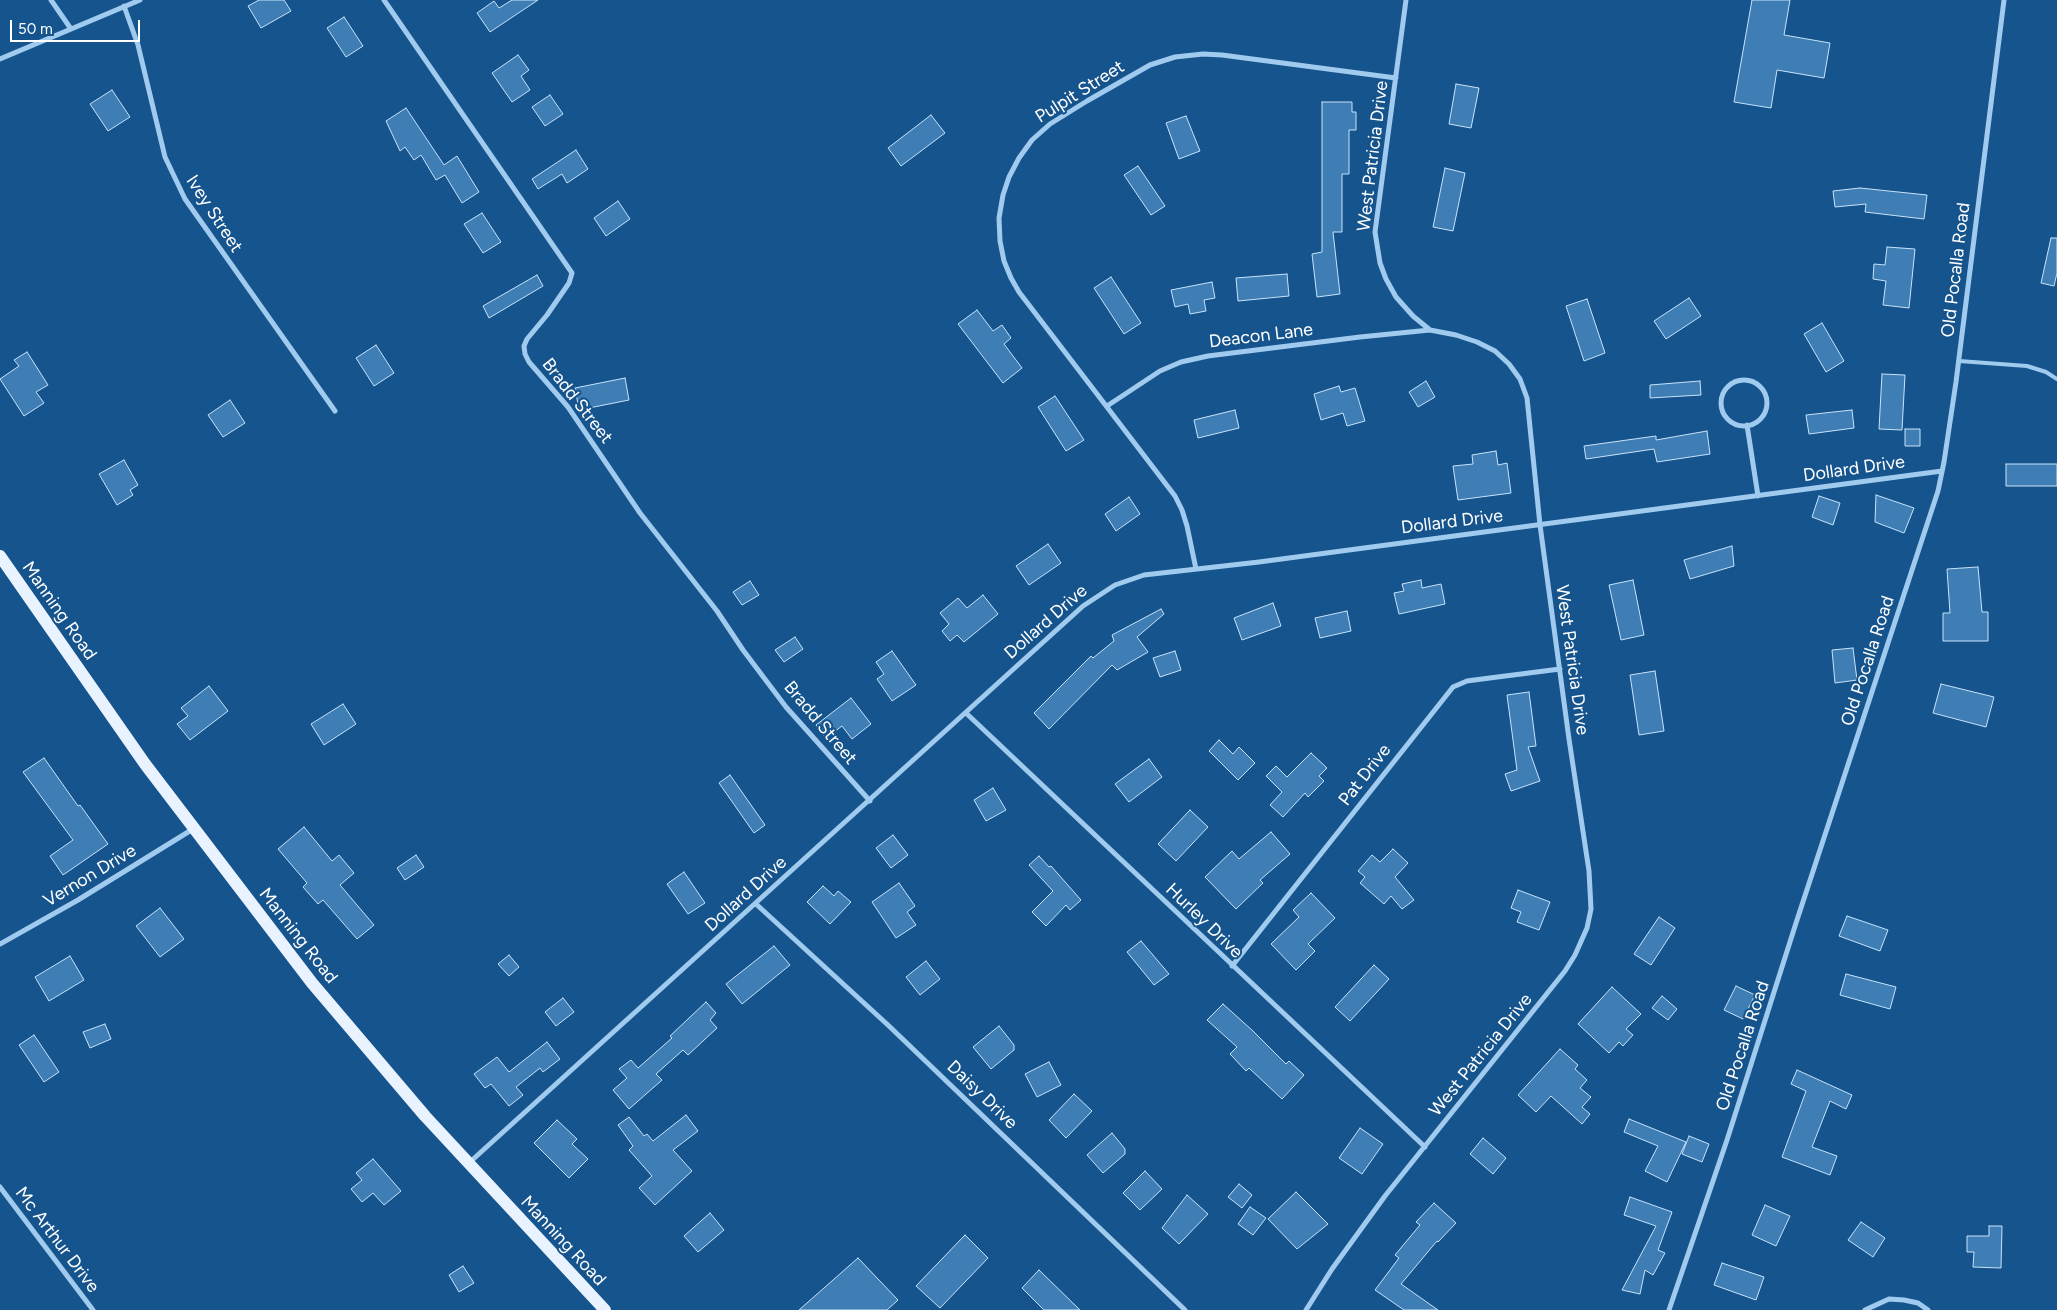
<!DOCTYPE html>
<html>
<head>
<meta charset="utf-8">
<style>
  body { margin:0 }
  #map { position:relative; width:2057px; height:1310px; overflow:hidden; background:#16548d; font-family:Figtree,sans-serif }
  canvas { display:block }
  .scale { position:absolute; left:10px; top:20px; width:130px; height:22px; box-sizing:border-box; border:2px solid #fff; border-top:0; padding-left:6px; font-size:15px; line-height:18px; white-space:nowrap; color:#fff; -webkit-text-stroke:4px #16548d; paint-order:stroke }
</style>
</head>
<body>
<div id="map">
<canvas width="2057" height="1310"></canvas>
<div class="scale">50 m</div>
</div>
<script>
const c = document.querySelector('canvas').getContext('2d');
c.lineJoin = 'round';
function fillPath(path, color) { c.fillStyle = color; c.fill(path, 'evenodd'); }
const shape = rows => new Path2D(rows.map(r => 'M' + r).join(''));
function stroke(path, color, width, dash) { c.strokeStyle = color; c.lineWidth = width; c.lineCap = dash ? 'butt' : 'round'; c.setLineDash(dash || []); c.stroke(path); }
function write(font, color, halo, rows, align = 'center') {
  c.font = font + ' Figtree,sans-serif'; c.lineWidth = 4; c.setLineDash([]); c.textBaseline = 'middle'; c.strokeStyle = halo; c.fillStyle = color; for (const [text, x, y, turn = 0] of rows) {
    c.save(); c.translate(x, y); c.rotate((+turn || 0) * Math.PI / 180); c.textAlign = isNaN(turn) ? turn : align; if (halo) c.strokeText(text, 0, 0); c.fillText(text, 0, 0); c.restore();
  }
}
const building = shape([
  [259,0,284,0,291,11,261,28,248,6,259,0],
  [512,0,538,0,490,32,477,13,494,1,499,8,512,0],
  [1752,0,1790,0,1784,35,1830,43,1824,78,1777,70,1771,108,1734,102,1752,0],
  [344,17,363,46,346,57,327,28,344,17],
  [518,55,529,70,521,76,530,90,512,102,492,73,518,55],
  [1456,84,1479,88,1471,128,1449,124,1456,84],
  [112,90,130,117,108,131,90,104,112,90],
  [550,95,563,114,545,126,532,107,550,95],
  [1322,102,1352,102,1352,112,1356,112,1356,130,1349,130,1349,174,1342,174,1342,232,1333,232,1340,294,1317,297,1312,254,1322,252,1322,102],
  [406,108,444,165,457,156,479,192,462,203,445,175,436,180,421,155,414,160,405,147,400,151,386,121,406,108],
  [931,115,945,133,901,166,888,148,931,115],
  [1186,116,1200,151,1179,159,1166,123,1186,116],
  [576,150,588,169,567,183,562,174,538,189,532,179,576,150],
  [1138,166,1165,206,1151,215,1124,175,1138,166],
  [1445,168,1465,173,1453,231,1433,227,1445,168],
  [1860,188,1927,195,1924,219,1865,212,1866,204,1835,207,1833,191,1860,188],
  [618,201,630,219,606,236,594,218,618,201],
  [482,213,501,242,483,253,464,224,482,213],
  [2051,238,2057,238,2057,273,2054,286,2041,283,2051,238],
  [1887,247,1915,249,1909,308,1883,305,1886,281,1873,279,1874,264,1885,265,1887,247],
  [1287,274,1289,296,1238,301,1236,278,1287,274],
  [537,275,543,286,489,318,483,306,537,275],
  [1111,277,1141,323,1124,334,1094,288,1111,277],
  [1212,282,1215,298,1204,300,1206,311,1190,314,1188,304,1175,307,1171,290,1212,282],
  [1689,298,1701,316,1666,339,1654,321,1689,298],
  [1587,299,1605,353,1584,361,1566,306,1587,299],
  [977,310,993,331,1002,325,1011,338,1004,344,1022,368,1003,383,958,324,977,310],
  [1822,323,1844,361,1826,372,1804,334,1822,323],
  [376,345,394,373,374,386,356,358,376,345],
  [27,352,48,385,36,392,44,403,24,416,0,379,19,366,14,360,27,352],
  [1882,374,1905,375,1902,430,1879,429,1882,374],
  [625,378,629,400,579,410,575,388,625,378],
  [1426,381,1435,397,1418,407,1409,392,1426,381],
  [1700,381,1701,395,1650,398,1650,385,1700,381],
  [1339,386,1341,392,1355,388,1365,421,1347,426,1343,413,1321,420,1314,394,1339,386],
  [1055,396,1084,440,1066,451,1038,407,1055,396],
  [230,400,245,423,223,437,208,415,230,400],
  [1235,410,1239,428,1198,438,1194,420,1235,410],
  [1852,410,1854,428,1809,434,1806,415,1852,410],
  [1905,429,1920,429,1920,446,1905,446,1905,429],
  [1707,431,1710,454,1657,462,1654,449,1586,459,1584,446,1656,436,1656,440,1707,431],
  [1496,451,1498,465,1507,463,1511,493,1458,500,1453,466,1473,464,1472,455,1496,451],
  [124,460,138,485,130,490,133,495,117,505,99,474,124,460],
  [2006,464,2057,464,2057,486,2006,486,2006,464],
  [1876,495,1914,508,1904,533,1875,522,1876,495],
  [1819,496,1840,503,1833,525,1812,517,1819,496],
  [1129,497,1140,514,1116,531,1105,514,1129,497],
  [1048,544,1061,563,1029,585,1016,566,1048,544],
  [1732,546,1734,566,1690,579,1684,560,1732,546],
  [1978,567,1982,612,1988,612,1988,641,1943,641,1943,613,1950,613,1947,569,1978,567],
  [1421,580,1422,588,1441,584,1445,604,1399,614,1394,593,1404,591,1402,584,1421,580],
  [1633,580,1644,635,1621,640,1609,585,1633,580],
  [750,581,759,595,742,605,733,592,750,581],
  [983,595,998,614,964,642,957,635,950,641,942,631,949,624,940,613,958,598,967,608,983,595],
  [1273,603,1281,626,1242,640,1234,618,1273,603],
  [1161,609,1164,614,1137,637,1148,652,1117,670,1112,665,1049,729,1034,713,1091,656,1093,658,1114,641,1112,635,1161,609],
  [1347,611,1351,631,1320,638,1315,618,1347,611],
  [795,637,803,649,784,662,775,650,795,637],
  [1853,648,1857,680,1835,683,1832,650,1853,648],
  [892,651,916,685,892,701,877,679,884,674,876,662,892,651],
  [1175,651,1181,670,1160,677,1153,658,1175,651],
  [1655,671,1664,731,1639,735,1630,675,1655,671],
  [1941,684,1994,697,1986,727,1933,713,1941,684],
  [209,686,228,711,190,740,177,724,188,716,181,708,209,686],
  [1529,692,1536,746,1528,747,1540,781,1511,791,1505,774,1517,770,1507,695,1529,692],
  [851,698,871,724,852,739,842,726,826,738,816,725,851,698],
  [343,704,356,724,324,745,311,724,343,704],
  [1219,740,1233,754,1239,747,1255,763,1238,780,1209,751,1219,740],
  [1311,753,1327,768,1319,776,1324,781,1308,797,1305,793,1283,817,1270,805,1282,792,1266,776,1276,766,1287,777,1311,753],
  [44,758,78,806,80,805,108,844,63,875,50,856,73,840,23,772,44,758],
  [1149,759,1162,777,1129,802,1115,784,1149,759],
  [730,775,765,825,754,833,719,783,730,775],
  [993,788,1006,810,986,821,974,800,993,788],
  [1190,810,1208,827,1176,861,1158,844,1190,810],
  [304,827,332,861,339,855,354,873,340,885,374,925,357,939,323,900,318,904,303,887,307,883,278,849,304,827],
  [1271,832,1290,854,1260,880,1263,883,1236,909,1205,877,1232,851,1239,859,1271,832],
  [893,835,908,855,891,868,876,848,893,835],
  [1393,849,1408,863,1395,877,1414,900,1402,909,1391,896,1384,904,1360,883,1365,877,1358,871,1372,855,1380,862,1393,849],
  [416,855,424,867,405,880,397,868,416,855],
  [1039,856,1049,867,1051,866,1081,900,1070,910,1066,905,1046,926,1032,912,1053,891,1029,865,1039,856],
  [684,872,705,903,688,914,667,884,684,872],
  [899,883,915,906,907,912,916,925,896,938,872,902,899,883],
  [823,886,834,896,838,891,851,902,830,924,807,902,823,886],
  [1518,890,1550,902,1539,930,1517,922,1521,912,1511,908,1518,890],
  [1311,893,1335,918,1308,944,1315,951,1296,970,1271,944,1299,917,1293,910,1311,893],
  [160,908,184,939,160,957,136,926,160,908],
  [1847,916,1888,930,1880,951,1839,936,1847,916],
  [1659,917,1675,928,1651,965,1634,954,1659,917],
  [1141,941,1169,974,1154,985,1127,952,1141,941],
  [774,946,790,965,742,1004,726,984,774,946],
  [509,955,519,967,509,976,498,964,509,955],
  [70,956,84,980,49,1001,35,977,70,956],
  [926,961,940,979,920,995,906,977,926,961],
  [1374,965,1389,979,1350,1021,1335,1007,1374,965],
  [1846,974,1896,987,1890,1009,1840,995,1846,974],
  [1736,986,1755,995,1743,1019,1724,1010,1736,986],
  [1612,987,1641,1014,1626,1029,1633,1035,1623,1046,1619,1042,1609,1053,1578,1024,1612,987],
  [1662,996,1677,1009,1668,1020,1652,1008,1662,996],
  [563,998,574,1012,556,1026,545,1012,563,998],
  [706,1002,716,1013,710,1020,717,1028,688,1055,683,1050,656,1074,662,1080,629,1109,613,1090,627,1078,619,1069,631,1060,638,1068,672,1038,670,1036,706,1002],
  [1223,1004,1253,1031,1286,1064,1289,1061,1304,1075,1282,1099,1249,1068,1246,1071,1230,1054,1237,1047,1207,1020,1223,1004],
  [105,1024,111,1039,90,1048,83,1032,105,1024],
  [999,1026,1014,1045,1014,1050,991,1069,973,1047,999,1026],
  [34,1035,59,1072,44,1082,19,1045,34,1035],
  [547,1042,560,1059,543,1072,540,1068,516,1087,523,1095,509,1106,491,1084,485,1088,474,1074,497,1057,509,1072,547,1042],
  [1560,1049,1578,1065,1575,1069,1587,1080,1580,1088,1591,1097,1582,1107,1590,1114,1582,1124,1551,1096,1536,1112,1518,1095,1560,1049],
  [1049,1062,1061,1085,1037,1097,1025,1074,1049,1062],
  [1797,1070,1852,1095,1846,1109,1830,1101,1812,1147,1837,1156,1830,1175,1782,1157,1806,1091,1791,1084,1797,1070],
  [1074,1094,1092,1111,1066,1138,1049,1120,1074,1094],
  [686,1115,698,1131,673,1150,692,1171,655,1205,639,1188,652,1176,629,1150,633,1146,618,1125,629,1117,644,1136,647,1134,653,1141,686,1115],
  [1629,1119,1686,1142,1667,1182,1645,1171,1658,1146,1624,1132,1629,1119],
  [557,1120,577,1139,572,1144,588,1159,569,1178,534,1143,557,1120],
  [1360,1128,1383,1144,1362,1174,1339,1158,1360,1128],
  [1112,1133,1125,1149,1125,1154,1103,1173,1087,1155,1112,1133],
  [1689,1136,1709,1144,1702,1162,1682,1154,1689,1136],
  [1483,1138,1506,1158,1493,1174,1470,1154,1483,1138],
  [373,1159,401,1191,384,1205,373,1193,362,1202,351,1189,362,1180,356,1173,373,1159],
  [1145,1171,1162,1189,1140,1210,1123,1193,1145,1171],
  [1239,1184,1252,1195,1242,1208,1228,1197,1239,1184],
  [1296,1192,1328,1224,1297,1249,1268,1219,1296,1192],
  [1187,1195,1208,1214,1179,1244,1162,1228,1187,1195],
  [1630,1197,1672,1212,1658,1250,1665,1253,1653,1275,1645,1270,1640,1294,1622,1290,1656,1226,1624,1215,1630,1197],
  [1434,1203,1456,1223,1438,1242,1437,1241,1401,1284,1438,1310,1404,1310,1375,1290,1399,1258,1395,1255,1420,1225,1416,1222,1434,1203],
  [1765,1205,1790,1216,1776,1246,1752,1235,1765,1205],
  [1250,1207,1266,1218,1253,1235,1238,1224,1250,1207],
  [710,1213,724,1230,698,1252,684,1236,710,1213],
  [1861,1222,1885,1238,1873,1257,1848,1240,1861,1222],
  [1989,1226,2002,1226,2001,1268,1973,1267,1974,1252,1967,1252,1967,1236,1989,1236,1989,1226],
  [965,1235,988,1258,940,1308,916,1286,965,1235],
  [858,1258,898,1300,887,1310,799,1310,858,1258],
  [1722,1263,1764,1277,1756,1300,1714,1285,1722,1263],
  [463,1266,474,1283,459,1292,449,1275,463,1266],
  [1039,1270,1080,1310,1044,1310,1022,1288,1039,1270]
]);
fillPath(building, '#3e7eb5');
stroke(building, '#c7e3fb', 1);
stroke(shape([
  [1959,361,2027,366,2046,372,2057,379]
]), '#a0cbef', 4);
stroke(shape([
  [51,0,71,29],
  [384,0,572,273,569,283,547,315,527,339,524,346,525,354,529,362,568,407,640,513,717,611,743,650,786,707,870,801],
  [124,6,138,45,165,157,185,199,335,411],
  [0,59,140,0],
  '1721 403a23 23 0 1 1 46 0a23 23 0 1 1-46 0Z',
  [1107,406,1160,371,1181,362,1208,356,1360,337,1430,330],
  [1747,425,1758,496],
  [1196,569,1187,526,1182,510,1175,496,1019,292,1011,278,1004,261,1000,241,999,218,1003,195,1009,177,1019,158,1032,140,1050,124,1087,101,1150,65,1175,57,1203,54,1222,55,1396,78],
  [966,713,1425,1147],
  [756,904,889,1026,1185,1310],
  [0,944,78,900,193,829],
  [1232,966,1453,687,1467,681,1482,679,1560,669],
  [470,1162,1083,606,1115,585,1144,575,1259,562,1942,471],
  [0,1187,93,1310],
  [1306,1310,1332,1269,1385,1196,1565,971,1575,955,1587,928,1591,909,1589,871,1569,739,1540,525,1527,398,1520,379,1509,364,1495,351,1477,342,1456,335,1430,330,1413,316,1396,297,1386,279,1380,263,1375,232,1406,0],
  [1669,1310,1727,1140,1796,923,1938,491,1944,462,1956,382,2004,0],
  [1865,1310,1889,1299,1904,1300,1918,1303,1928,1310]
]), '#a0cbef', 5);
stroke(shape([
  [0,556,145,764,312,983,425,1116,605,1310]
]), '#e9f3ff', 12);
write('18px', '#fff', '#16548d', [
  ["Pulpit Street",1080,92,-32],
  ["West Patricia Drive",1373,156,-83],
  ["Ivey Street",214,214,57],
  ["Old Pocalla Road",1956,270,-83],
  ["Deacon Lane",1261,336,-7],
  ["Bradd Street",577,401,52],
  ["Dollard Drive",1854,469,-8],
  ["Dollard Drive",1452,522,-7],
  ["Manning Road",59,611,55],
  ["Dollard Drive",1046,622,-41],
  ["West Patricia Drive",1572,660,82],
  ["Old Pocalla Road",1868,661,-72],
  ["Bradd Street",820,723,50],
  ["Pat Drive",1365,775,-52],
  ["Vernon Drive",90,876,-31],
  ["Dollard Drive",746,894,-42],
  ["Hurley Drive",1204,921,44],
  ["Manning Road",298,936,52],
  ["Old Pocalla Road",1743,1046,-72],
  ["West Patricia Drive",1481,1055,-51],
  ["Daisy Drive",982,1095,44],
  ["Mc Arthur Drive",57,1240,53],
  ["Manning Road",563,1241,47]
]);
</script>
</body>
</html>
